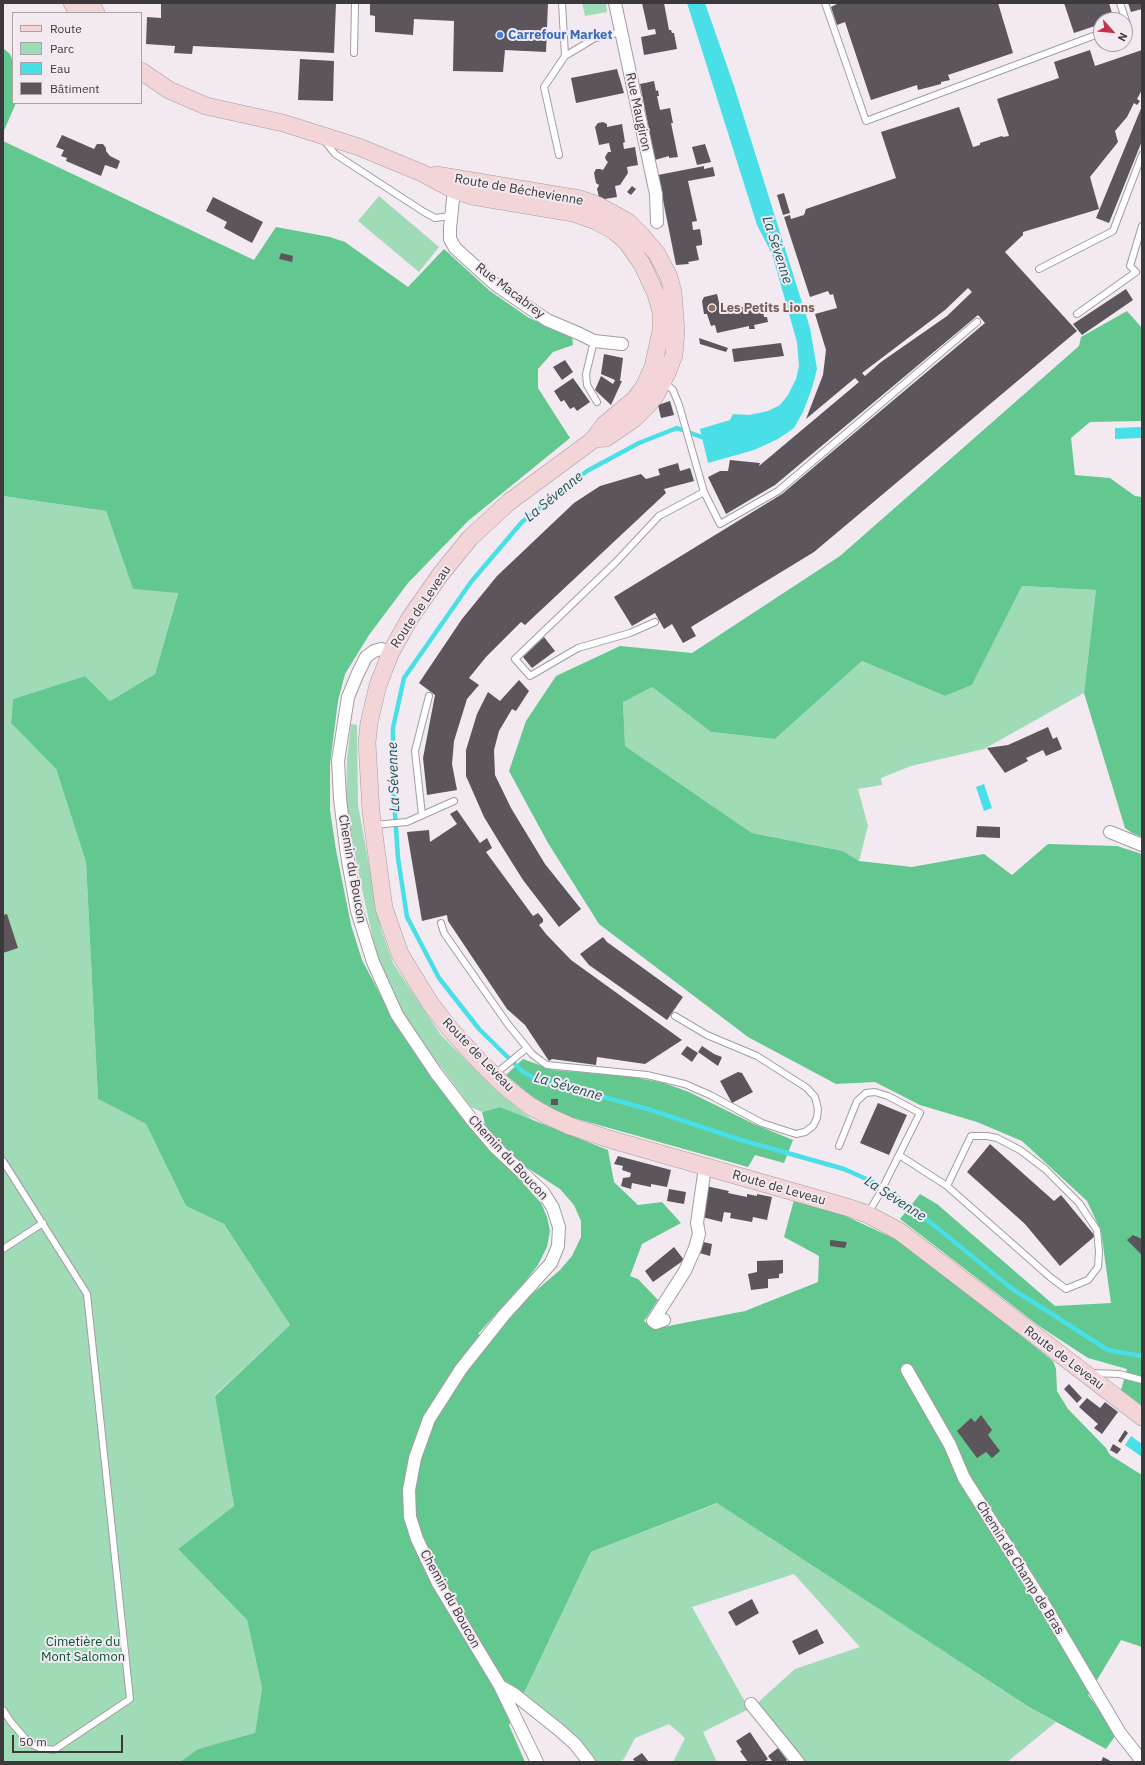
<!DOCTYPE html>
<html>
<head>
<meta charset="utf-8">
<style>
  body { margin:0 }
  #map { position:relative; width:1145px; height:1765px; overflow:hidden; background:#f2e9f1; font-family:"IBM Plex Sans",sans-serif }
  canvas { display:block }
  .frame { position:absolute; inset:0; border:4px solid #3c393c; pointer-events:none }
  .legend { position:absolute; left:12px; top:12px; width:130px; height:92px; box-sizing:border-box; background:#f2e9f1; border:1px solid #a9a3a9; margin:0; padding:5px 7px; list-style:none; font-size:12px; color:#3c393c }
  .legend li { display:flex; align-items:center; gap:8px; height:20px }
  .legend b { width:20px; border:1px solid #a9a3a9 }
  .north { position:absolute; left:1093px; top:12px; width:40px; height:40px; box-sizing:border-box; background:#f2e9f1; border:1px solid #a9a3a9; border-radius:50%; rotate:117deg; font-size:11px; font-weight:700; line-height:16px; text-align:center; color:#3c393c }
  .north::after { content:''; display:block; margin:auto; width:14px; height:18px; background:#c43345; clip-path:polygon(50% 0,100% 100%,50% 72%,0 100%) }
  .scale { position:absolute; left:12px; top:1735px; width:111px; height:18px; box-sizing:border-box; border:2px solid #3c393c; border-top:0; padding-left:5px; font-size:12px; line-height:14px; white-space:nowrap; color:#3c393c; -webkit-text-stroke:3px #f2e9f1; paint-order:stroke }
</style>
</head>
<body>
<div id="map">
<canvas width="1145" height="1765"></canvas>
<div class="frame"></div>
<ul class="legend">
<li><b style="height:5px;background:#f3d5d8"></b>Route</li>
<li><b style="height:11px;background:#9fdbb7"></b>Parc</li>
<li><b style="height:11px;background:#49dfe7"></b>Eau</li>
<li><b style="height:11px;background:#5d555c"></b>Bâtiment</li>
</ul>
<div class="north">N</div>
<div class="scale">50 m</div>
</div>
<script>
const c = document.querySelector('canvas').getContext('2d');
c.lineJoin = 'round';
function fillPath(path, color) { c.fillStyle = color; c.fill(path, 'evenodd'); }
const shape = rows => new Path2D(rows.map(r => 'M' + r).join(''));
function stroke(path, color, width, dash) { c.strokeStyle = color; c.lineWidth = width; c.lineCap = dash ? 'butt' : 'round'; c.setLineDash(dash || []); c.stroke(path); }
function write(font, color, halo, rows, align = 'center') {
  c.font = font + ' "IBM Plex Sans",sans-serif'; c.lineWidth = 4; c.setLineDash([]); c.textBaseline = 'middle'; c.strokeStyle = halo; c.fillStyle = color; for (const [text, x, y, turn = 0] of rows) {
    c.save(); c.translate(x, y); c.rotate((+turn || 0) * Math.PI / 180); c.textAlign = isNaN(turn) ? turn : align; if (halo) c.strokeText(text, 0, 0); c.fillText(text, 0, 0); c.restore();
  }
}
fillPath(shape([
  [582,3,606,3,607,12,585,16],
  [379,196,439,247,419,272,358,221],
  [3,496,106,511,133,589,178,592,155,674,110,701,85,676,13,699,11,723,56,769,86,862,98,1099,146,1124,186,1206,224,1224,290,1325,215,1395,234,1506,178,1549,247,1620,262,1688,255,1734,198,1749,180,1762,3,1762],
  [1022,586,1096,590,1084,693,984,749,911,766,881,778,882,785,858,789,868,826,859,861,843,851,752,833,625,746,623,701,652,687,711,732,775,739,862,661,945,696,972,685],
  [351,724,357,725,358,805,381,929,393,963,441,1035,498,1092,534,1121,500,1107,482,1112,471,1107,408,1023,378,961,363,894,346,809,347,760],
  [718,1503,1029,1707,1056,1722,1007,1762,801,1762,755,1705,795,1669,860,1647,794,1574,692,1607,749,1709,703,1732,717,1762,673,1762,685,1738,669,1724,635,1738,624,1759,619,1762,595,1762,524,1694,591,1552]
]), '#9fdbb7');
fillPath(shape([
  [3,48,10,54,13,62,13,103,16,103,3,133],
  [3,141,254,260,276,227,330,237,345,242,408,287,444,249,490,291,529,318,572,335,573,345,553,352,538,369,538,388,570,438,468,521,408,583,369,635,345,674,338,701,330,764,330,810,336,850,351,925,362,960,391,1015,425,1068,476,1131,541,1203,547,1217,550,1231,547,1247,538,1265,523,1284,478,1334,491,1339,524,1301,560,1270,572,1256,581,1237,581,1221,574,1205,560,1189,523,1165,486,1128,482,1112,500,1107,608,1150,614,1182,638,1205,662,1202,681,1223,642,1244,630,1276,638,1279,658,1300,644,1321,653,1329,745,1311,818,1282,819,1256,784,1237,794,1200,837,1212,906,1244,1053,1361,1056,1369,1057,1391,1068,1409,1106,1448,1110,1455,1142,1475,1142,1647,1121,1640,1088,1695,1117,1733,1106,1749,1029,1707,717,1503,591,1552,509,1725,525,1762,180,1762,198,1749,255,1733,262,1688,247,1620,178,1549,234,1506,215,1396,290,1325,224,1224,186,1206,146,1124,98,1099,86,862,56,769,11,723,13,699,85,676,110,701,155,674,178,593,133,589,106,511,3,496],
  [1127,311,1142,328,1142,421,1090,422,1071,438,1075,475,1110,478,1135,496,1142,497,1142,837,1132,833,1125,828,1084,693,1096,590,1022,586,972,685,945,696,862,661,775,739,711,732,652,687,623,702,625,746,752,833,843,851,859,861,912,867,984,854,1012,875,1048,844,1117,846,1142,854,1142,1406,1121,1390,1127,1369,1088,1358,1039,1326,900,1219,920,1194,937,1204,1055,1306,1111,1303,1101,1231,1087,1201,1022,1141,977,1122,920,1105,875,1082,836,1084,748,1037,599,924,548,843,509,771,526,721,556,676,620,646,692,653,840,556,1079,346,1081,337],
  [523,1059,553,1070,628,1076,664,1083,689,1092,754,1124,793,1140,784,1163,755,1155,748,1167,563,1115,530,1095,506,1075]
]), '#63c790');
fillPath(shape([
  [687,3,705,3,734,86,810,328,817,369,812,388,803,412,794,428,778,439,754,450,708,463,700,429,730,420,733,414,749,415,768,411,780,405,788,395,796,379,799,366,797,342,772,254,757,225],
  [1142,427,1142,438,1115,439,1115,428],
  [984,784,992,808,984,811,976,787],
  [1131,1436,1142,1444,1142,1457,1125,1445]
]), '#49dfe7');
stroke(shape([
  [707,439,677,428,639,443,587,471,522,522,471,582,404,678,393,728,393,784,398,858,407,917,439,978,479,1029,523,1072,540,1081,571,1088,651,1110,741,1140,844,1169,873,1182,896,1196,930,1222,1011,1288,1108,1350,1142,1356]
]), '#49dfe7', 4.5);
fillPath(shape([
  [156,3,336,3,334,53,193,46,192,54,174,53,175,46,146,44,147,17,161,18,161,4],
  [370,3,548,3,546,52,505,50,503,72,453,71,454,21,414,19,413,35,375,32,375,16,370,15],
  [642,3,664,3,669,30,671,30,672,33,674,33,677,49,644,55,641,37,656,34,655,29,648,30],
  [839,3,998,3,1013,53,948,75,950,80,941,82,941,84,918,90,917,85,871,100,845,22,837,25,831,7],
  [1064,3,1109,3,1114,20,1101,20,1101,24,1074,33],
  [1128,3,1142,3,1142,9,1131,12],
  [1090,50,1095,66,1142,50,1142,90,1137,99,1140,101,1137,105,1134,103,1127,117,1115,131,1118,142,1090,177,1099,209,1023,232,1023,235,1005,252,1077,331,814,552,691,627,696,636,683,643,672,624,664,629,655,613,632,626,614,597,782,494,985,323,978,315,775,485,726,514,708,477,720,471,728,471,730,460,760,463,759,466,859,382,855,378,806,419,823,375,826,350,815,314,837,308,833,294,830,295,828,291,810,297,784,217,790,215,791,219,804,215,806,209,896,178,881,132,959,107,973,147,980,145,980,143,1002,136,1003,137,1009,136,997,99,1059,78,1054,62],
  [968,288,972,292,947,316,881,362,865,376,862,373,945,310],
  [300,59,334,61,333,101,298,100],
  [617,69,624,93,576,103,571,78],
  [654,81,656,91,658,90,659,96,657,96,660,110,670,108,673,123,671,123,678,157,669,158,669,156,655,160,640,84],
  [1142,106,1142,141,1109,223,1096,218],
  [603,122,607,124,607,127,622,124,625,142,623,143,624,149,635,147,638,165,627,167,628,173,620,185,615,186,617,197,605,199,599,197,597,189,599,185,596,183,594,173,596,169,600,169,603,170,608,162,606,160,605,157,608,152,611,152,609,143,599,145,595,127,598,123],
  [62,135,94,149,97,144,103,144,106,148,106,151,110,156,120,161,117,169,105,165,101,176,66,161,67,158,61,156,64,150,56,147],
  [705,144,711,162,697,165,692,147],
  [704,166,704,169,713,167,715,176,688,181,697,221,692,222,693,230,700,229,702,241,702,245,696,246,699,260,688,262,689,264,676,265,658,175],
  [632,186,636,189,631,195,627,192],
  [784,193,790,213,783,215,777,195],
  [213,197,263,222,252,243,224,228,227,222,206,211],
  [281,253,293,256,292,262,279,259],
  [1126,289,1133,300,1082,335,1073,324],
  [717,294,721,311,762,303,764,317,767,317,768,322,754,325,755,329,749,329,749,326,717,333,715,325,711,326,707,314,704,314,702,301,704,297],
  [699,338,728,348,726,352,700,344],
  [781,343,784,356,734,362,732,349],
  [604,354,623,358,620,381,622,381,611,405,595,390,601,376,613,384,615,380,601,374],
  [565,360,573,372,562,380,553,367],
  [573,378,590,402,577,411,574,407,570,409,564,400,561,402,554,391],
  [670,401,674,415,661,418,658,405],
  [678,463,680,471,690,468,694,481,664,489,666,493,525,625,521,622,486,657,469,678,479,685,467,699,454,741,452,764,457,790,427,795,423,758,435,695,419,683,462,619,497,576,574,503,600,486,641,474,646,479,660,475,658,469],
  [544,637,555,651,532,668,523,657],
  [519,680,529,691,516,711,512,709,499,731,494,750,495,775,511,808,545,864,581,909,559,927,523,880,501,845,484,817,466,776,466,750,477,714,488,692,500,701],
  [1048,727,1053,739,1057,737,1062,749,1046,756,1043,750,1026,758,1028,761,1005,773,987,748,1008,745],
  [457,810,480,843,487,838,492,848,486,852,533,916,538,913,543,919,543,922,539,925,546,934,571,960,682,1040,645,1064,597,1057,596,1065,552,1059,549,1061,525,1025,507,1009,448,921,447,915,422,921,407,832,429,830,430,842,457,824,450,814],
  [977,826,1000,827,1000,838,976,837],
  [7,914,18,948,3,953,3,915],
  [603,937,607,942,683,997,667,1020,589,965,580,954],
  [687,1046,698,1053,692,1062,681,1054],
  [702,1046,714,1054,722,1057,718,1066,698,1052],
  [738,1072,742,1073,753,1092,732,1103,720,1081],
  [551,1099,558,1099,558,1105,551,1105],
  [878,1103,907,1115,889,1155,860,1143],
  [990,1144,1054,1201,1061,1195,1095,1236,1060,1266,1025,1224,967,1172],
  [618,1156,671,1170,667,1187,651,1184,651,1187,632,1183,631,1189,621,1186,623,1178,630,1177,631,1173,622,1170,623,1166,614,1164],
  [706,1186,729,1191,728,1193,747,1197,747,1194,757,1196,757,1194,772,1197,767,1220,753,1217,752,1222,730,1218,731,1213,724,1212,722,1222,698,1216],
  [669,1189,686,1192,684,1204,667,1201],
  [1133,1235,1142,1239,1142,1255,1127,1240],
  [830,1240,847,1242,845,1248,830,1246],
  [699,1241,712,1244,710,1256,696,1252],
  [674,1247,684,1260,653,1282,645,1271],
  [783,1260,783,1273,779,1274,779,1278,768,1279,768,1288,751,1290,748,1274,757,1272,757,1261],
  [1069,1384,1082,1398,1077,1403,1064,1389],
  [1087,1398,1100,1408,1105,1402,1118,1412,1102,1434,1094,1428,1098,1424,1079,1407],
  [981,1415,992,1430,988,1435,1000,1451,992,1458,986,1452,977,1458,957,1431,971,1418,975,1422],
  [1125,1430,1128,1433,1121,1443,1118,1441],
  [1113,1444,1121,1449,1117,1454,1110,1450],
  [752,1599,759,1613,736,1626,728,1612],
  [817,1629,824,1643,799,1655,792,1641],
  [750,1732,768,1759,764,1762,748,1762,740,1751,742,1750,736,1741],
  [778,1748,787,1760,785,1762,773,1762,768,1756],
  [642,1753,649,1762,635,1762,633,1759],
  [1103,1757,1107,1759,1112,1762,1101,1762]
]), '#5d555c');
const lane = shape([
  [562,3,565,56],
  [825,3,866,121,1101,33],
  [1120,3,1127,24,1125,24],
  [354,53,355,3],
  [324,140,335,154,424,212,435,218,450,216],
  [559,155,544,87,565,56,595,38,621,32],
  [1039,269,1113,231,1142,155],
  [1077,314,1136,272,1130,266,1142,226],
  [594,341,586,374,587,385,597,402],
  [704,492,720,524,778,491,977,322],
  [655,622,630,633,578,648,530,676,515,659,616,562,659,516,704,492,679,405,673,390,664,382],
  [422,815,415,751,429,696],
  [374,825,407,822,454,801],
  [441,923,444,933,507,1023,532,1054,541,1061,547,1065,647,1075,685,1084,710,1095,762,1123,796,1134,805,1132,813,1126,817,1118,818,1109,815,1097,807,1088,757,1056,707,1035,675,1016],
  [495,1074,527,1048],
  [839,1146,857,1101,866,1093,875,1092,888,1096,920,1113,879,1195,868,1213],
  [899,1155,947,1186,1050,1277,1066,1289,1088,1280,1098,1267,1099,1252,1097,1230,1079,1203,1045,1169,1020,1150,997,1138,987,1136,971,1136,947,1186],
  [3,1161,87,1294,130,1699,54,1750,40,1748,29,1743,11,1722,3,1710],
  [3,1249,43,1223],
  [1092,1373,1119,1374,1142,1380]
]);
const street = shape([
  [615,3,656,194,657,222],
  [454,190,450,228,450,239,455,248,496,285,547,320,580,334,594,341,622,344],
  [391,652,381,649,374,651,366,657,358,673,348,697,338,761,340,799,347,855,357,911,373,962,397,1015,436,1073,472,1120,495,1147,543,1192,553,1208,559,1227,558,1246,551,1263,504,1315,461,1369,429,1419,415,1458,409,1490,410,1517,417,1539,438,1583,500,1686,537,1762],
  [1110,832,1142,845],
  [664,1320,656,1323,653,1321,685,1271,695,1248,699,1234,697,1223,705,1167],
  [907,1370,950,1445,964,1478,1045,1606,1120,1733,1142,1761],
  [500,1686,514,1694,558,1729,575,1744,589,1762],
  [751,1704,798,1762]
]);
const secondary = shape([
  [72,3,79,13],
  [91,3,96,13],
  [141,71,169,90,206,106,283,123,359,147,422,173,454,190,472,196,573,213,596,221,614,231,626,241,642,264,656,294,661,312,661,331,653,367,644,387,635,399,604,425,593,440,509,502,470,538,440,575,410,618,391,652,378,685,369,723,367,743,371,812,384,908,400,954,430,1003,450,1029,482,1064,507,1088,530,1106,550,1117,570,1126,609,1139,850,1208,867,1214,899,1231,1142,1417],
  [436,175,580,199,597,205,628,222,642,236,657,254,669,277,673,292,676,332,674,355,667,373,656,395,648,405,635,418,606,438,593,439]
]);
stroke(lane, '#a49ba3', 8);
stroke(street, '#a49ba3', 14);
stroke(secondary, '#a49ba3', 18);
stroke(lane, '#fff', 6);
stroke(street, '#fff', 12);
stroke(secondary, '#f3d5d8', 17);
for (const [x, y, r, color] of [
  [500,35,4,"#3f7fe0"],
  [712,308,4,"#8d6e63"]
]) { const dot = new Path2D(); dot.arc(x, y, r, 0, 2 * Math.PI); c.fillStyle = color; c.fill(dot); stroke(dot, '#f2e9f1', 1.5); }
write('bold 13px', '#366cbe', '#f2e9f1', [
  ["Carrefour Market",508,35]
], 'left');
write('13px', '#3c393c', '#f2e9f1', [
  ["Rue Maugiron",638,112,78],
  ["Route de Béchevienne",519,190,10],
  ["Rue Macabrey",510,291,37],
  ["Route de Leveau",421,607,-56],
  ["Chemin du Boucon",352,869,80],
  ["Route de Leveau",478,1055,46],
  ["Chemin du Boucon",508,1158,47],
  ["Route de Leveau",779,1188,16],
  ["Route de Leveau",1064,1358,37],
  ["Chemin de Champ de Bras",1020,1568,58],
  ["Chemin du Boucon",450,1599,61]
]);
write('bold 13px', '#785e54', '#f2e9f1', [
  ["Les Petits Lions",720,308]
], 'left');
write('13px', '#065734', '#f2e9f1', [
  ["Cimetière du",83,1642],
  ["Mont Salomon",83,1657]
]);
write('italic 14px', '#155458', '#f2e9f1', [
  ["La Sévenne",777,250,72],
  ["La Sévenne",554,497,-39],
  ["La Sévenne",394,777,-92],
  ["La Sévenne",568,1087,16],
  ["La Sévenne",895,1199,33]
]);
</script>
</body>
</html>
